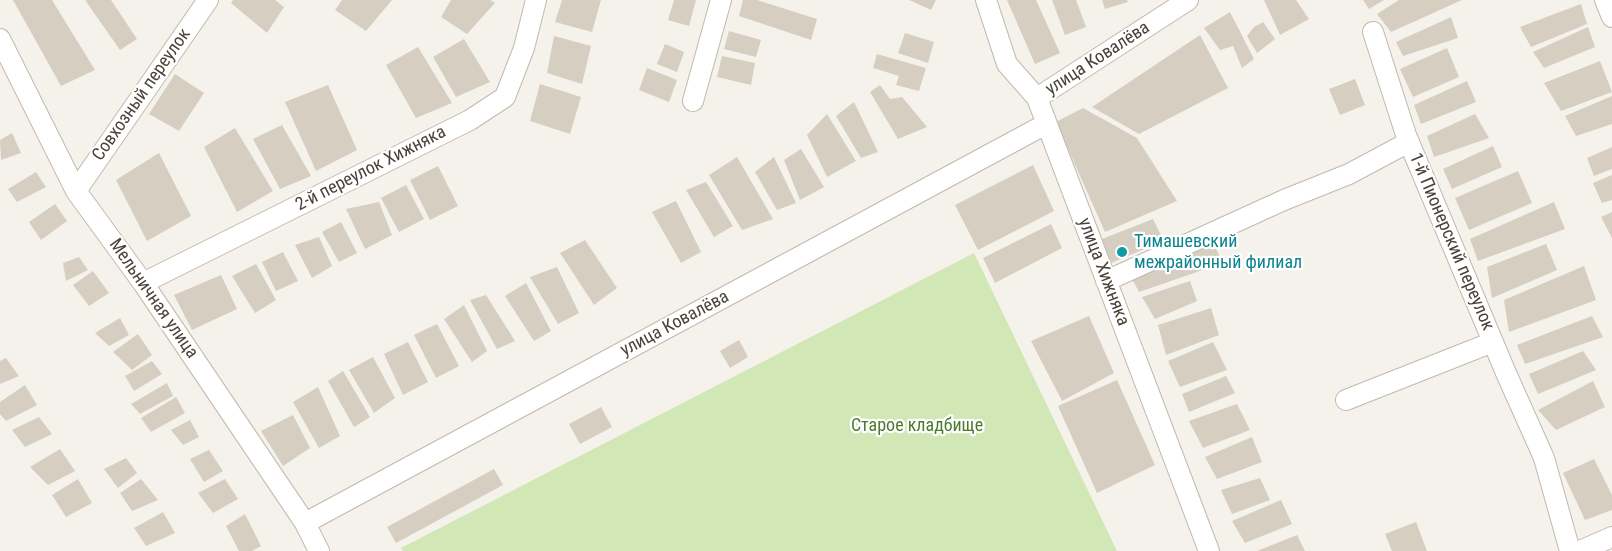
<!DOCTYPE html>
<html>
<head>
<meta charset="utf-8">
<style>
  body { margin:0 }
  canvas { display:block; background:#f5f2eb }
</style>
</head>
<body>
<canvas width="1612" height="551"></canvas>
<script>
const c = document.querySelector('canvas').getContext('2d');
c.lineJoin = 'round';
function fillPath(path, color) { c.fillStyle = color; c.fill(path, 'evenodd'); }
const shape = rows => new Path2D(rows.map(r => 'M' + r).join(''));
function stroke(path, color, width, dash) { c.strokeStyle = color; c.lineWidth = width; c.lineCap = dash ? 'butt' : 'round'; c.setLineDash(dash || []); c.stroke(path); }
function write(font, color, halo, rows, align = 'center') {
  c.font = font + ' "Roboto Condensed",sans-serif'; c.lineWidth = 4.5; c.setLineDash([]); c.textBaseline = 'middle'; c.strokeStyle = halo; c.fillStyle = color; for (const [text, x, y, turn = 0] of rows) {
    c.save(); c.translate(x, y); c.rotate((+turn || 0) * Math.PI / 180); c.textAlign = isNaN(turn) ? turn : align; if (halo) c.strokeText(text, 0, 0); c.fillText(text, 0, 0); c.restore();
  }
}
fillPath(shape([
  [974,253,1117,551,403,551,401,548]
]), '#d2e7b6');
fillPath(shape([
  [13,0,52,0,95,70,61,86],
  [85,0,111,0,137,39,120,50],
  [233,0,275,0,284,7,267,33,231,3],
  [342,0,392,0,366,31,335,10],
  [451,0,490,0,495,3,467,34,441,17],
  [562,0,601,0,592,32,555,22],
  [674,0,696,0,689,26,668,20],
  [743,0,757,0,817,19,811,40,739,16],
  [909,0,936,0,931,10],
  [1007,0,1036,0,1060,53,1035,64],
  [1052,0,1076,0,1086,27,1065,35],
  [1102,0,1127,0,1128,2,1105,9],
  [1264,0,1296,0,1309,19,1280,35],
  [1363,0,1384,0,1369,9],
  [1399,0,1462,0,1391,32,1377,14],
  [1581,4,1587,24,1531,47,1520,27],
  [1230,12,1254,59,1242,68,1233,46,1220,50,1204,28],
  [1451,17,1458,38,1403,56,1396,42],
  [1263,22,1275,39,1257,53,1247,36,1254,27],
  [1588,27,1595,47,1544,68,1533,52],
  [729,31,761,40,756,57,724,49],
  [905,33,934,42,928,63,898,53],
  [1200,35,1228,88,1139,134,1092,107],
  [554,36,591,46,582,84,547,73],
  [464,39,490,82,456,97,433,57],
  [665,44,684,52,677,72,657,64],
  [418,47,452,103,416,118,386,65],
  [1447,48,1459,77,1413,97,1400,69],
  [877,54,926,68,919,91,896,85,899,76,873,68],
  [722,56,755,63,751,85,717,77],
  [1600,61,1612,92,1561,111,1544,83],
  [647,68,677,80,669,102,639,90],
  [175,74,204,93,179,131,149,114],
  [1355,79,1365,105,1340,115,1329,89],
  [1467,81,1476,102,1421,124,1414,105],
  [540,84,581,97,570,134,530,121],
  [328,85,357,150,316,171,285,102],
  [880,85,890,99,902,97,927,127,898,139,870,92],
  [1612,96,1612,124,1576,136,1565,116],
  [854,102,878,152,861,158,836,116],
  [1083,108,1137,138,1177,201,1105,232,1056,122],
  [827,114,856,161,827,177,807,135],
  [1475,114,1489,138,1434,157,1427,136],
  [282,125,311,176,280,189,253,139],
  [235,128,273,191,237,212,204,147],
  [12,133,21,153,1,160,0,140],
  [1493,146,1502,167,1452,189,1443,169],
  [1612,147,1612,169,1594,176,1587,158],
  [801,149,824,187,800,200,784,160],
  [159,153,191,216,147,241,116,180],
  [737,157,773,219,742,230,709,175],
  [774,157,796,203,777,210,755,172],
  [1033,165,1054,211,978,250,955,205],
  [438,166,458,206,430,220,410,180],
  [1518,171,1532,203,1469,230,1455,198],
  [36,172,46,187,17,202,8,189],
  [1612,175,1612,200,1602,203,1593,183],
  [706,182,733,226,714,237,686,190],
  [406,185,424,219,399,232,381,198],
  [676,201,701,252,681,263,652,212],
  [379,202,392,235,365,249,346,209],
  [1554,202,1565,229,1478,261,1470,239],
  [55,204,67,221,41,240,29,222],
  [1612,212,1612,238,1601,217],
  [1153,219,1164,241,1111,263,1102,239],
  [341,222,357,253,339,262,322,232],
  [1051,224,1062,248,995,283,983,258],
  [319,237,332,266,312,278,295,245],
  [585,240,617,288,594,305,560,253],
  [1212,240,1223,263,1139,292,1130,275],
  [1546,244,1557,270,1492,298,1487,267],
  [283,252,298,281,276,291,262,262],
  [79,257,88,270,66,281,63,263],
  [256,264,276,300,255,313,232,276],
  [1584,266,1596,300,1509,332,1504,300],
  [557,267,579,313,558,324,530,277],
  [93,271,109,293,89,306,73,285],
  [221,275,237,309,192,330,174,295],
  [1190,281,1197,301,1155,319,1142,297],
  [526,283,551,331,534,341,505,296],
  [486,295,515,341,497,349,470,300],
  [464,305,487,351,472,362,444,319],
  [1211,308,1219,335,1166,355,1158,325],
  [1089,316,1114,373,1062,401,1031,341],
  [1592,316,1603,337,1525,364,1517,345],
  [120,318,129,335,109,346,95,333],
  [437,324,459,366,436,378,414,335],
  [138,334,152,355,132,370,113,352],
  [739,340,748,357,730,368,720,351],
  [408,342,428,382,403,395,384,354],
  [1213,342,1227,370,1180,387,1168,361],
  [1583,351,1596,370,1538,394,1529,374],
  [373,357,395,398,374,413,349,370],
  [6,358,19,376,0,384,0,361],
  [152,361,162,374,134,391,125,376],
  [343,371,370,417,354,427,328,381],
  [1226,376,1235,393,1189,412,1182,394],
  [1117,380,1155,465,1097,493,1058,406],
  [1593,381,1605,407,1556,430,1538,410],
  [167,383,173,396,140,414,131,404],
  [25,385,37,405,6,421,0,414,0,402],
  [318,387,340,436,319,448,293,402],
  [176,397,185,413,151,432,141,418],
  [1237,404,1250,430,1203,448,1189,421],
  [601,407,612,427,580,444,569,424],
  [293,415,310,448,283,466,261,431],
  [39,417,52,434,25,447,12,430],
  [190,420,199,437,183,445,171,430],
  [1252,437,1262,462,1217,479,1205,457],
  [60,449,75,471,48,485,30,467],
  [209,450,223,471,204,482,190,459],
  [126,458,137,473,118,488,104,469],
  [1594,459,1612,495,1612,510,1585,520,1563,473],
  [494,469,503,485,396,543,387,527],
  [1260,478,1270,500,1232,514,1221,490],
  [78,479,92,503,66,517,52,495],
  [141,479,158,500,132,511,120,493],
  [225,479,238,499,213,513,198,493],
  [1281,500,1292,524,1245,543,1232,521],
  [163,512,175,533,146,546,134,528],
  [245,514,261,546,252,551,239,551,226,526],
  [1416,522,1427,551,1392,551,1385,534],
  [1297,535,1305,551,1257,551]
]), '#d6cec1');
const street = shape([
  [986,0,1007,64,1037,98,1209,551],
  [1605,0,1612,17],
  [1373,32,1406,135,1506,373,1544,458,1570,551],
  [0,39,76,191,143,283,305,523,319,551],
  [1037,98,1188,0],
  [693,101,721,0],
  [76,191,208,0],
  [1106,281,1284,200,1349,174,1409,142],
  [143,283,470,120,505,97,524,48,536,0],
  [1346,400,1493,342],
  [305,523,1046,124],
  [1580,551,1612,537]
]);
stroke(street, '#c0baae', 22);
stroke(street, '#fff', 20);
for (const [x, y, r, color] of [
  [1122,252,6,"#0f9aa8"]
]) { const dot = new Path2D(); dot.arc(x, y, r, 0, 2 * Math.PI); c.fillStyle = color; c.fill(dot); stroke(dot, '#fff', 2); }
write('18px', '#494339', '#fff', [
  ["улица Ковалёва",1098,59,-33],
  ["Совхозный переулок",142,95,-55],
  ["2-й переулок Хижняка",371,169,-27],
  ["1-й Пионерский переулок",1451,242,67],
  ["улица Хижняка",1103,272,69],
  ["Мельничная улица",153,299,55],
  ["улица Ковалёва",675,324,-28]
]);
write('18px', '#0d838f', '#fff', [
  ["Тимашевский",1134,242],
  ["межрайонный филиал",1134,263]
], 'left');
write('18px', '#4c7a2d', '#fff', [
  ["Старое кладбище",917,426]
]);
</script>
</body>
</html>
